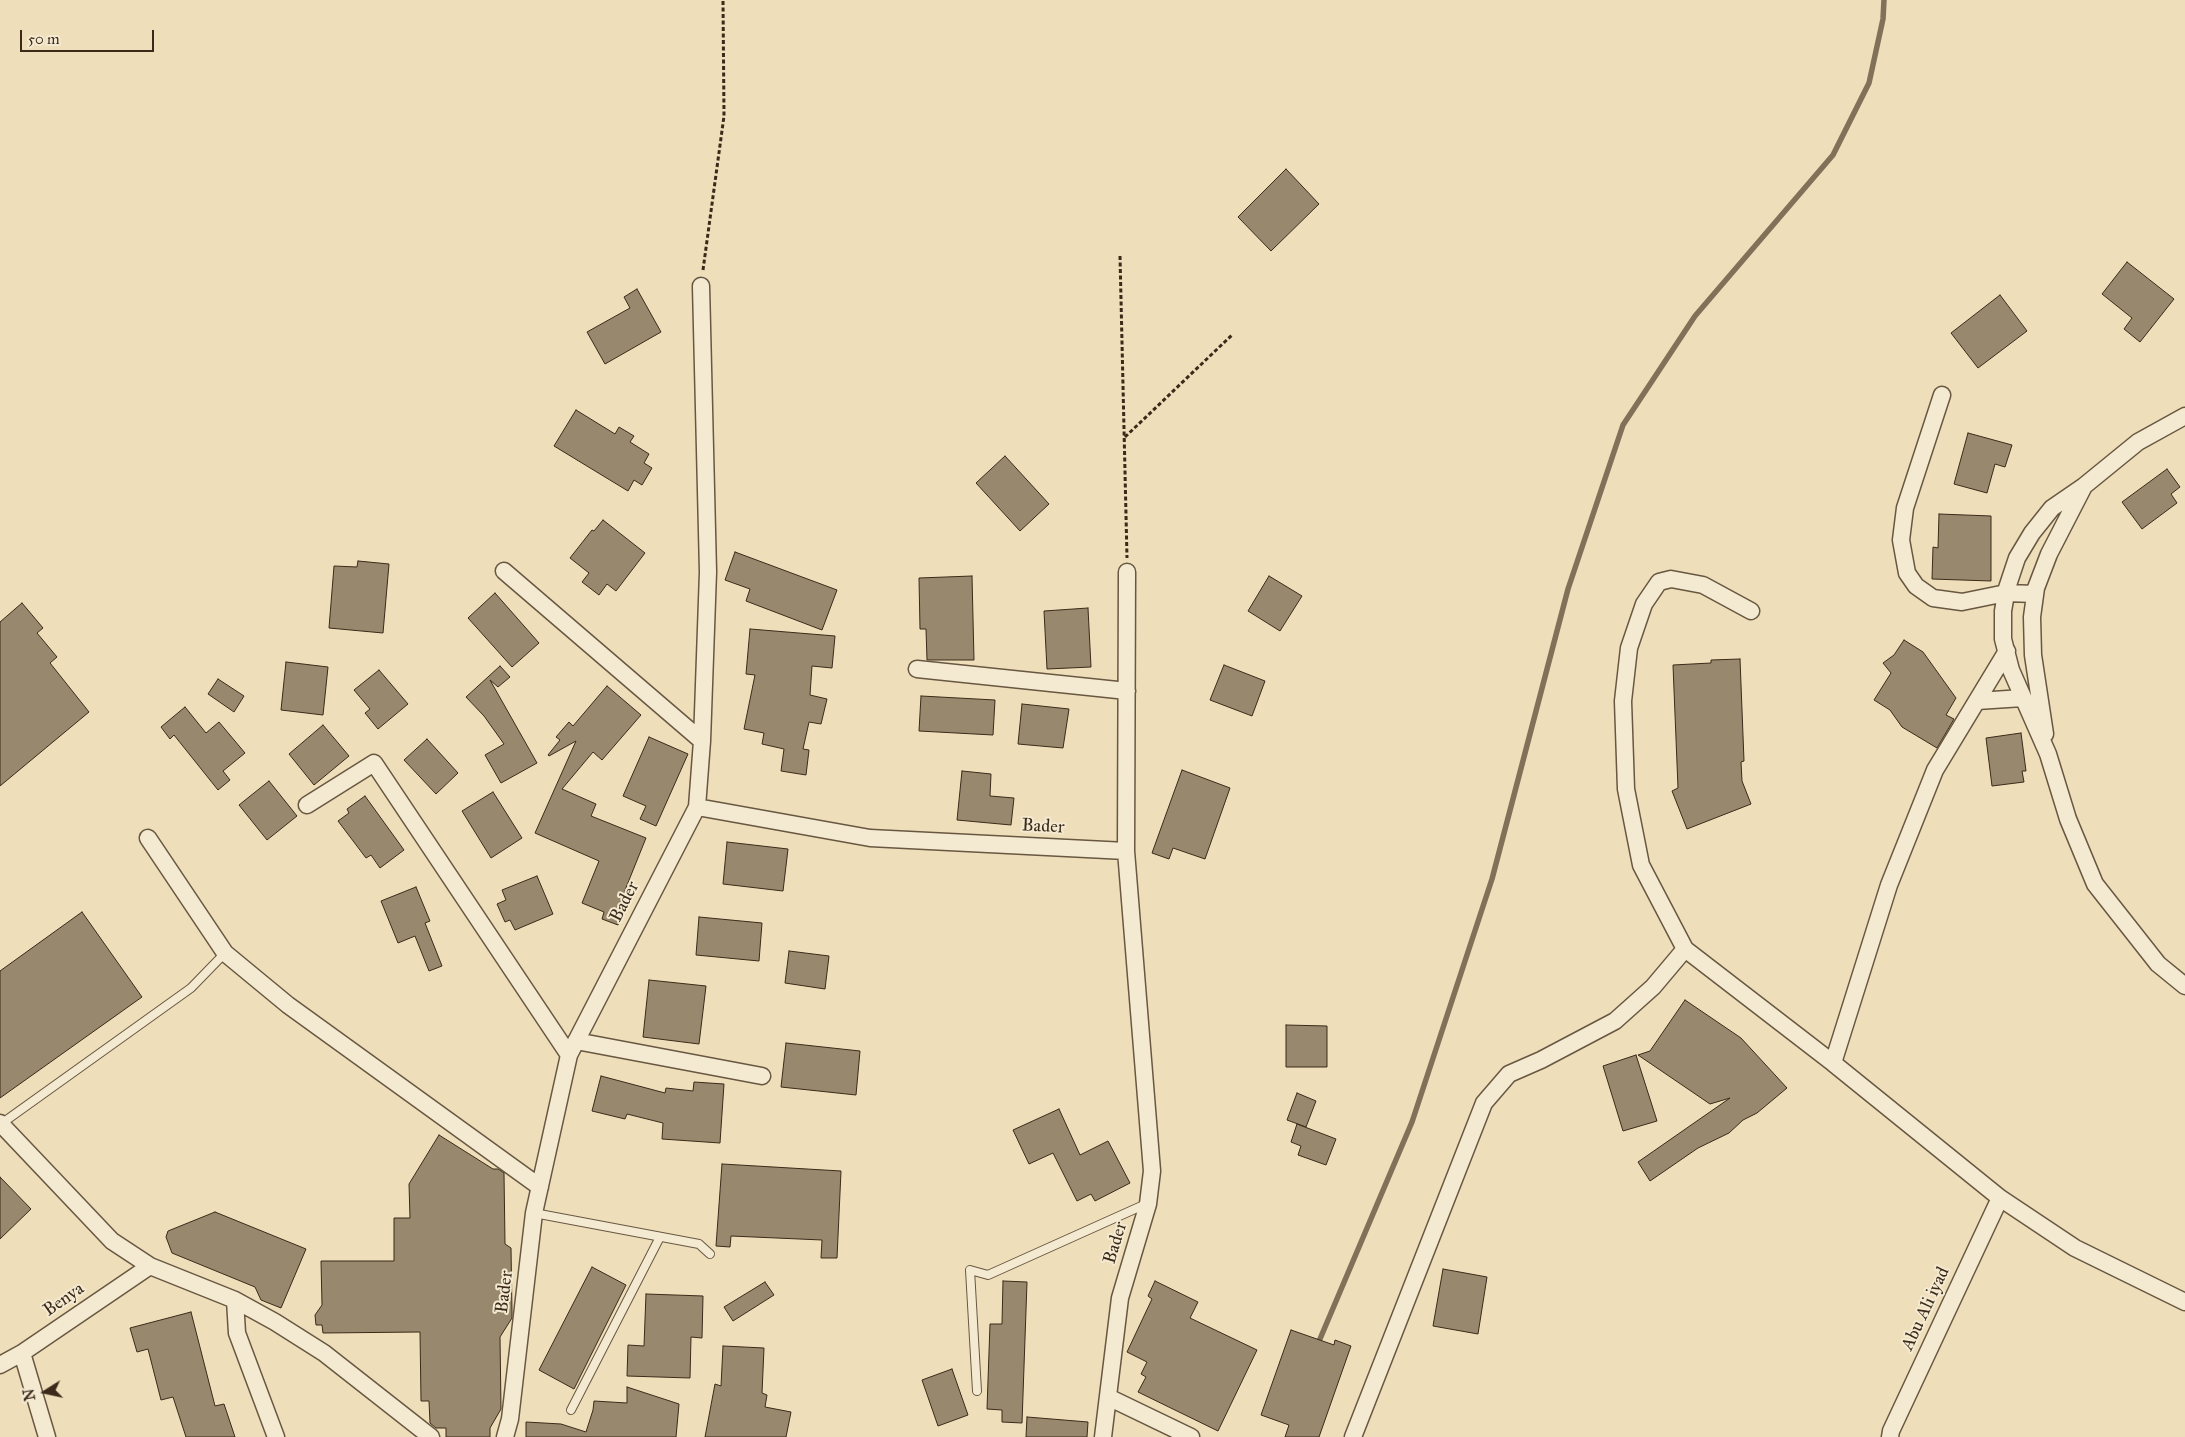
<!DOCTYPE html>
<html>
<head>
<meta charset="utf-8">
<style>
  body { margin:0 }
  #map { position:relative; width:2185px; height:1437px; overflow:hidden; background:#eedeba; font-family:"IM FELL Great Primer",serif }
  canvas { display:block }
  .north { position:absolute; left:20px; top:1367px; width:50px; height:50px; -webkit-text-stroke:4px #f4ead2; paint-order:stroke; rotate:260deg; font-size:14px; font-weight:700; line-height:20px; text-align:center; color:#3b2a19 }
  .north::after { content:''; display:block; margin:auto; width:18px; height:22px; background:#3b2a19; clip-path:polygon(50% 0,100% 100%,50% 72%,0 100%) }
  .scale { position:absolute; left:20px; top:30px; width:134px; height:22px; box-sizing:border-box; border:2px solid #3b2a19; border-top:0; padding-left:6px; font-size:15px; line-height:18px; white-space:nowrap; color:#3b2a19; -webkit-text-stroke:4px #f4ead2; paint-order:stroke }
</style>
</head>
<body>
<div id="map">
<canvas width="2185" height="1437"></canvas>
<div class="north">N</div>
<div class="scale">50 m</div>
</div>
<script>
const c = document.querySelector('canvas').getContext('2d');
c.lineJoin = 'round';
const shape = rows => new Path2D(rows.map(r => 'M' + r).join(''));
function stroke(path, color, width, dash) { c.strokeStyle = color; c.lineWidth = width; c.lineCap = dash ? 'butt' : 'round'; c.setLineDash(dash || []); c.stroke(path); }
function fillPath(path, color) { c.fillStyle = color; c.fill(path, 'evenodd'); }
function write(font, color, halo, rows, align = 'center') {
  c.font = font + ' "IM FELL Great Primer",serif'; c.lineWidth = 4; c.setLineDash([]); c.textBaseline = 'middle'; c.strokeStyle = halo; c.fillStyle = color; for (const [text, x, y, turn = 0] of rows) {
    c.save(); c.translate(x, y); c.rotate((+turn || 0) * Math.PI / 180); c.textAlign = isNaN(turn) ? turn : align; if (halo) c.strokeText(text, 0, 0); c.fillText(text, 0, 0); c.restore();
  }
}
stroke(shape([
  [1317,1346,1412,1122,1492,879,1568,589,1623,425,1695,316,1833,155,1869,83,1883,19,1884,0]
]), '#827159', 5.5);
const building = shape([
  [1286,169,1319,204,1271,251,1238,217,1286,169],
  [2127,262,2174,299,2140,342,2124,329,2132,318,2102,294,2127,262],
  [637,289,661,332,605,364,587,332,630,308,624,297,637,289],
  [2000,295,2027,331,1978,368,1951,333,2000,295],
  [576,410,615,434,619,427,634,436,630,442,649,454,644,463,652,468,642,485,634,480,628,491,554,446,576,410],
  [1968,433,2012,445,2005,467,1995,464,1987,493,1954,484,1968,433],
  [1005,456,1049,504,1020,531,976,483,1005,456],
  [2167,469,2180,487,2171,494,2177,503,2142,529,2122,502,2167,469],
  [1939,514,1991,516,1991,581,1932,579,1933,547,1938,548,1939,514],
  [603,520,645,553,616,591,607,584,599,595,582,582,589,573,570,558,592,530,594,531,603,520],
  [735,552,837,590,822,630,746,601,750,589,725,580,735,552],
  [358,561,389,564,383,633,329,628,334,566,357,567,358,561],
  [972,576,974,660,927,660,926,629,920,629,919,578,972,576],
  [1269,576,1302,596,1280,631,1248,611,1269,576],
  [495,593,539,643,512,667,468,618,495,593],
  [22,603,43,628,37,633,57,657,50,663,89,712,0,786,0,622,22,603],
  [1088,608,1091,667,1047,669,1044,611,1088,608],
  [750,629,835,636,832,668,812,666,810,695,827,699,821,724,809,722,803,749,809,750,806,775,781,771,784,749,762,744,764,733,744,729,755,675,746,674,750,629],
  [1904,640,1923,652,1956,698,1946,715,1954,719,1937,748,1902,727,1890,710,1874,700,1891,673,1883,663,1894,655,1904,640],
  [1740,659,1744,761,1741,762,1742,781,1751,804,1687,829,1672,791,1678,788,1673,665,1711,663,1711,660,1740,659],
  [286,662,328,667,323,715,281,710,286,662],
  [1224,665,1265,681,1252,716,1210,700,1224,665],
  [500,666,510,677,498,687,490,680,537,763,501,783,485,755,504,744,484,716,466,697,500,666],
  [379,670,408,704,378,729,365,713,370,709,354,690,379,670],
  [218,679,244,696,234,712,208,694,218,679],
  [607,686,641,715,602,760,593,752,562,789,596,804,591,816,646,838,619,905,625,907,618,925,602,919,604,912,582,903,599,861,535,833,576,741,549,756,548,755,560,740,556,737,569,722,573,726,607,686],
  [921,696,995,700,993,735,919,731,921,696],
  [1022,704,1069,709,1063,748,1018,744,1022,704],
  [185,707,206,733,219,722,245,753,223,771,230,780,218,790,174,735,170,739,161,727,185,707],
  [323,725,349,756,314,785,289,754,323,725],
  [2021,733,2026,771,2022,771,2024,782,1992,786,1986,738,2021,733],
  [649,737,688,754,656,826,640,819,646,806,623,796,649,737],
  [427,739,458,773,436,794,404,760,427,739],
  [1182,770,1230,788,1205,859,1173,848,1169,859,1152,853,1182,770],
  [962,771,991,774,990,796,1014,798,1011,825,957,820,962,771],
  [269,781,297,816,267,840,239,805,269,781],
  [493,792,522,838,491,858,462,811,493,792],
  [365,796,404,850,380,868,371,855,366,858,338,821,349,813,347,809,365,796],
  [727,842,788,849,783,891,723,884,727,842],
  [537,876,553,914,515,930,510,920,505,922,497,904,506,900,502,890,537,876],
  [416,887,430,921,425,923,442,966,429,971,415,936,398,943,381,901,416,887],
  [82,912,142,997,0,1098,0,971,82,912],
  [699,917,762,923,759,961,696,955,699,917],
  [789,951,829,956,825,989,785,983,789,951],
  [649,980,706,986,699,1044,643,1037,649,980],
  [1685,1000,1741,1038,1787,1088,1757,1113,1743,1120,1729,1133,1698,1148,1650,1181,1638,1162,1730,1098,1710,1104,1638,1055,1650,1051,1685,1000],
  [1286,1025,1327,1026,1327,1067,1286,1067,1286,1025],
  [786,1043,860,1051,856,1095,781,1087,786,1043],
  [1636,1055,1657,1121,1623,1131,1603,1066,1636,1055],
  [601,1076,665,1093,666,1088,693,1091,694,1082,724,1084,720,1143,662,1139,663,1123,627,1114,625,1119,592,1111,601,1076],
  [1297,1093,1316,1101,1306,1127,1287,1120,1297,1093],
  [1059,1109,1080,1155,1108,1141,1130,1183,1095,1201,1091,1194,1077,1201,1053,1153,1029,1164,1013,1130,1059,1109],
  [1297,1124,1336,1139,1326,1165,1298,1155,1301,1146,1291,1142,1297,1124],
  [439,1135,493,1169,498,1169,504,1173,505,1244,511,1248,512,1312,512,1318,500,1337,501,1409,490,1428,490,1437,446,1437,446,1428,436,1428,430,1423,429,1401,421,1401,420,1332,323,1333,322,1325,316,1325,315,1315,322,1305,321,1261,394,1261,394,1218,410,1218,409,1184,439,1135],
  [722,1164,841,1171,837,1258,821,1258,822,1240,731,1236,730,1247,716,1246,722,1164],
  [0,1177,31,1209,0,1239,0,1177],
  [215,1212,306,1249,281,1308,261,1300,255,1287,172,1253,166,1237,168,1231,215,1212],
  [592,1267,626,1285,574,1389,539,1370,592,1267],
  [1443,1269,1487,1277,1478,1334,1433,1326,1443,1269],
  [1003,1281,1027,1282,1022,1423,1002,1422,1002,1410,987,1409,990,1324,1002,1324,1003,1281],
  [1155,1281,1198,1302,1190,1318,1257,1350,1218,1431,1138,1392,1146,1377,1141,1374,1147,1362,1127,1352,1152,1299,1148,1296,1155,1281],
  [765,1282,774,1295,733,1321,724,1307,765,1282],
  [646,1294,703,1296,702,1338,691,1337,690,1378,627,1376,628,1345,644,1346,646,1294],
  [191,1312,215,1406,224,1404,235,1437,186,1437,173,1397,161,1400,148,1349,137,1352,130,1328,191,1312],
  [1291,1330,1334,1345,1335,1340,1351,1346,1319,1437,1285,1437,1289,1425,1261,1415,1291,1330],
  [723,1346,764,1348,762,1393,767,1395,765,1407,791,1412,786,1437,705,1437,715,1384,721,1386,723,1346],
  [952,1369,968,1415,938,1426,922,1380,952,1369],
  [627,1387,679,1404,676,1437,526,1437,526,1422,561,1424,586,1432,593,1410,594,1401,627,1403,627,1387],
  [1027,1417,1088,1422,1087,1437,1026,1437,1027,1417]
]);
fillPath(building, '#98886d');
stroke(building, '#3b2a19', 1);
const service = shape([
  [1,1124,191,988,225,953],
  [534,1213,699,1244,710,1254],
  [977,1391,970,1270,988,1275,1146,1204],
  [571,1410,660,1237]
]);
const minor = shape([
  [1942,395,1905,508,1901,540,1907,573,1916,586,1933,598,1962,602,2006,593,2035,594],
  [2185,416,2138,442,2084,486,2052,508,2032,533,2017,558,2007,588,2003,611,2003,639,2011,670,2048,754,2068,819,2095,884,2158,964,2185,986],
  [504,571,702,741],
  [1751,611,1703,585,1671,579,1659,582,1644,604,1629,648,1623,701,1626,789,1641,865,1685,949,1833,1063,2000,1198,2075,1248,2185,1302],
  [917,669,1127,691],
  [1977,701,2023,698],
  [2045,734,2033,655,2032,617,2036,588,2049,554,2083,488],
  [307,805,374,763,569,1055],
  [697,807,702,741,708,572,701,286],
  [148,838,225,953,288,1005,540,1187],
  [576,1041,762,1076],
  [1833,1063,1889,885,1935,770,2007,651],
  [0,1123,112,1241,150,1266,235,1300,275,1322,324,1353,431,1437],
  [235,1300,237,1333,276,1437],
  [22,1353,47,1437],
  [0,1365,22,1353,150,1266],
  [1110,1398,1191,1437],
  [505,1437,510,1419,534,1213,569,1055,697,807,870,838,1126,851],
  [1103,1437,1120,1298,1148,1204,1152,1171,1126,851,1127,572],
  [1353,1437,1484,1103,1509,1074,1541,1060,1615,1021,1653,987,1685,949],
  [1890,1437,1891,1431,2000,1198]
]);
stroke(service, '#685741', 10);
stroke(minor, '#685741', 19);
stroke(shape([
  [1120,256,1127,558],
  [703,270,724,116,723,0],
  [1125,437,1233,334]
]), '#3b2a19', 3, [4, 2.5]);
stroke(service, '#f4ead2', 8);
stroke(minor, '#f4ead2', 16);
write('18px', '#3b2a19', '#f4ead2', [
  ["Bader",1043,827,3],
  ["Bader",625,902,-63],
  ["Bader",1116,1243,-73],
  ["Bader",505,1292,-83],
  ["Benya",64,1300,-35],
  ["Abu Ali iyad",1926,1309,-65]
]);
</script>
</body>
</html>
